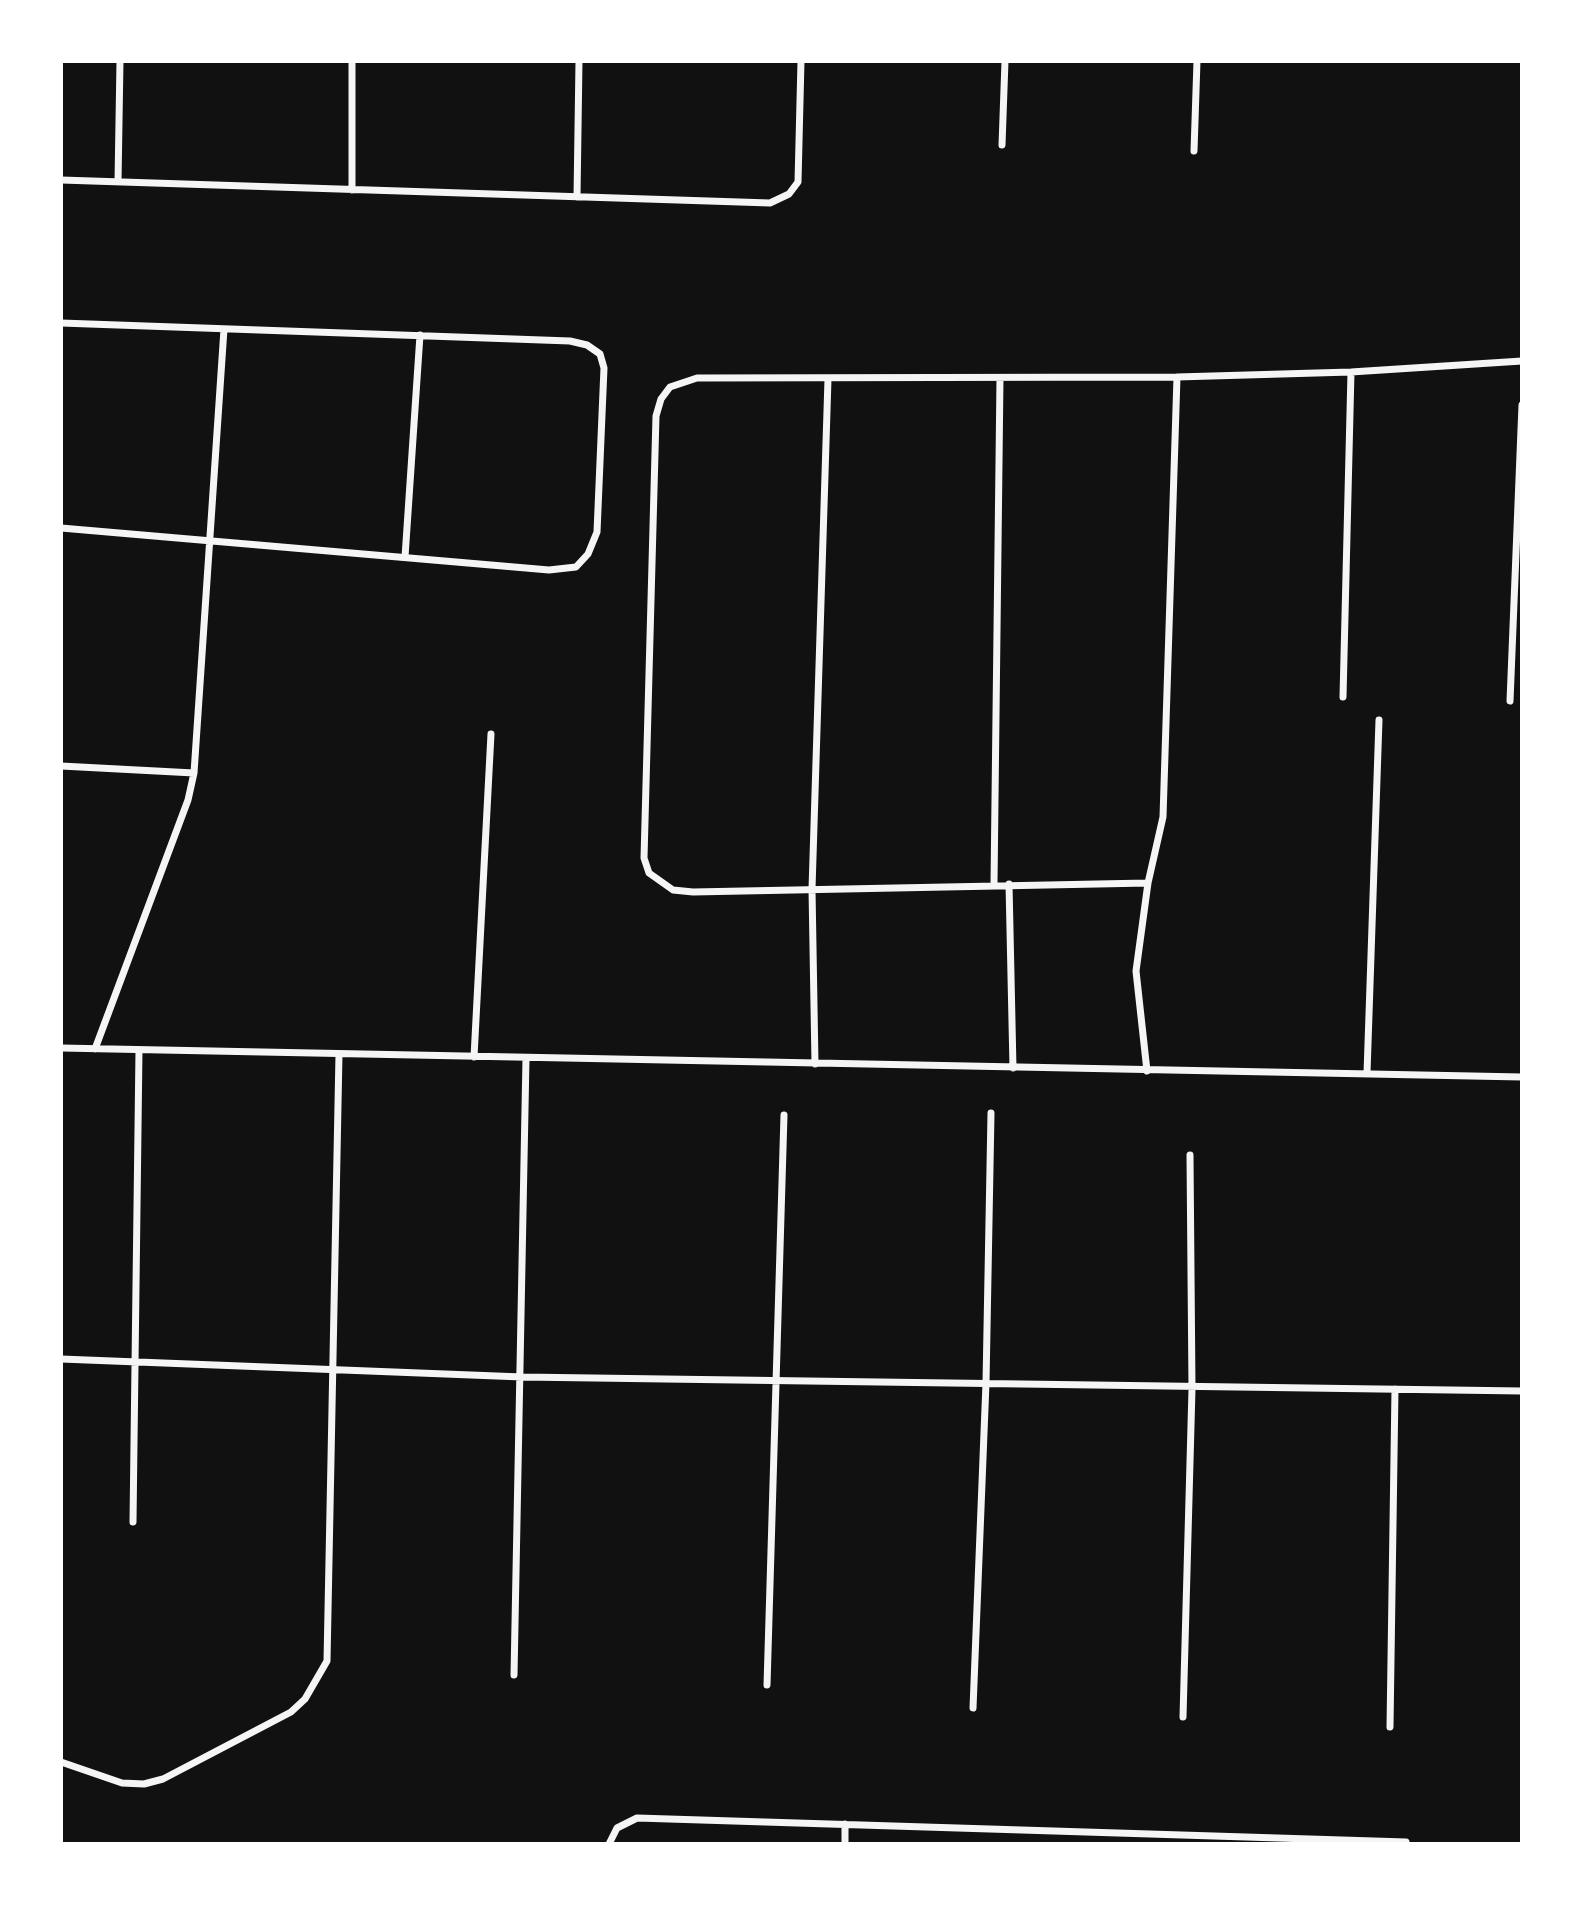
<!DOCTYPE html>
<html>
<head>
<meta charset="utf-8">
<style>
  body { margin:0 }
  #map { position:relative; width:1583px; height:1905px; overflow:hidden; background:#111; font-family:"Space Grotesk",sans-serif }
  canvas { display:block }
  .frame { position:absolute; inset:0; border:63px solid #fff; pointer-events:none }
</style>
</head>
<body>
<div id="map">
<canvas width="1583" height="1905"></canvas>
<div class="frame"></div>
</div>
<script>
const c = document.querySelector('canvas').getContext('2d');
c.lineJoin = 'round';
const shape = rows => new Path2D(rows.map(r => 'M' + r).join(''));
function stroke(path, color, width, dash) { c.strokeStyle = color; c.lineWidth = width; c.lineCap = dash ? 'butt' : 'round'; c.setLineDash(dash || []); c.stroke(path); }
stroke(shape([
  [1002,145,1005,61],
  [1194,151,1197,61],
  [61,180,770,203,789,194,798,182,801,61],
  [118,182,120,61],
  [352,190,352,61],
  [577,197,579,61],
  [61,323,570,341,587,345,600,354,604,368,597,532,588,554,576,567,549,570,61,528],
  [405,557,420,335],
  [1343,697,1351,372],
  [1510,701,1522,405],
  [61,766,194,773],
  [1148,883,693,892,673,890,649,873,644,858,656,416,661,399,670,387,697,378,1177,377,1351,372,1522,361],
  [994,884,1000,378],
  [1009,884,1013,1068],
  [61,1048,1522,1077],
  [95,1049,188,800,194,773,224,329],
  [474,1057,491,734],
  [815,1064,812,889,828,379],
  [1147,1071,1136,971,1148,883,1163,817,1177,377],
  [1367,1073,1379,720],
  [61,1359,522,1377,1522,1391],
  [133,1522,139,1050],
  [514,1675,526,1058],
  [767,1685,784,1115],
  [973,1708,986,1383,991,1113],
  [1183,1717,1192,1389,1190,1155],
  [1390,1727,1395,1389],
  [61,1762,122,1783,144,1784,163,1779,291,1712,305,1699,327,1661,339,1054],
  [609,1844,617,1828,637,1818,1406,1842],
  [845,1844,845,1824]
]), '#f5f5f5', 7);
</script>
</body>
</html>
